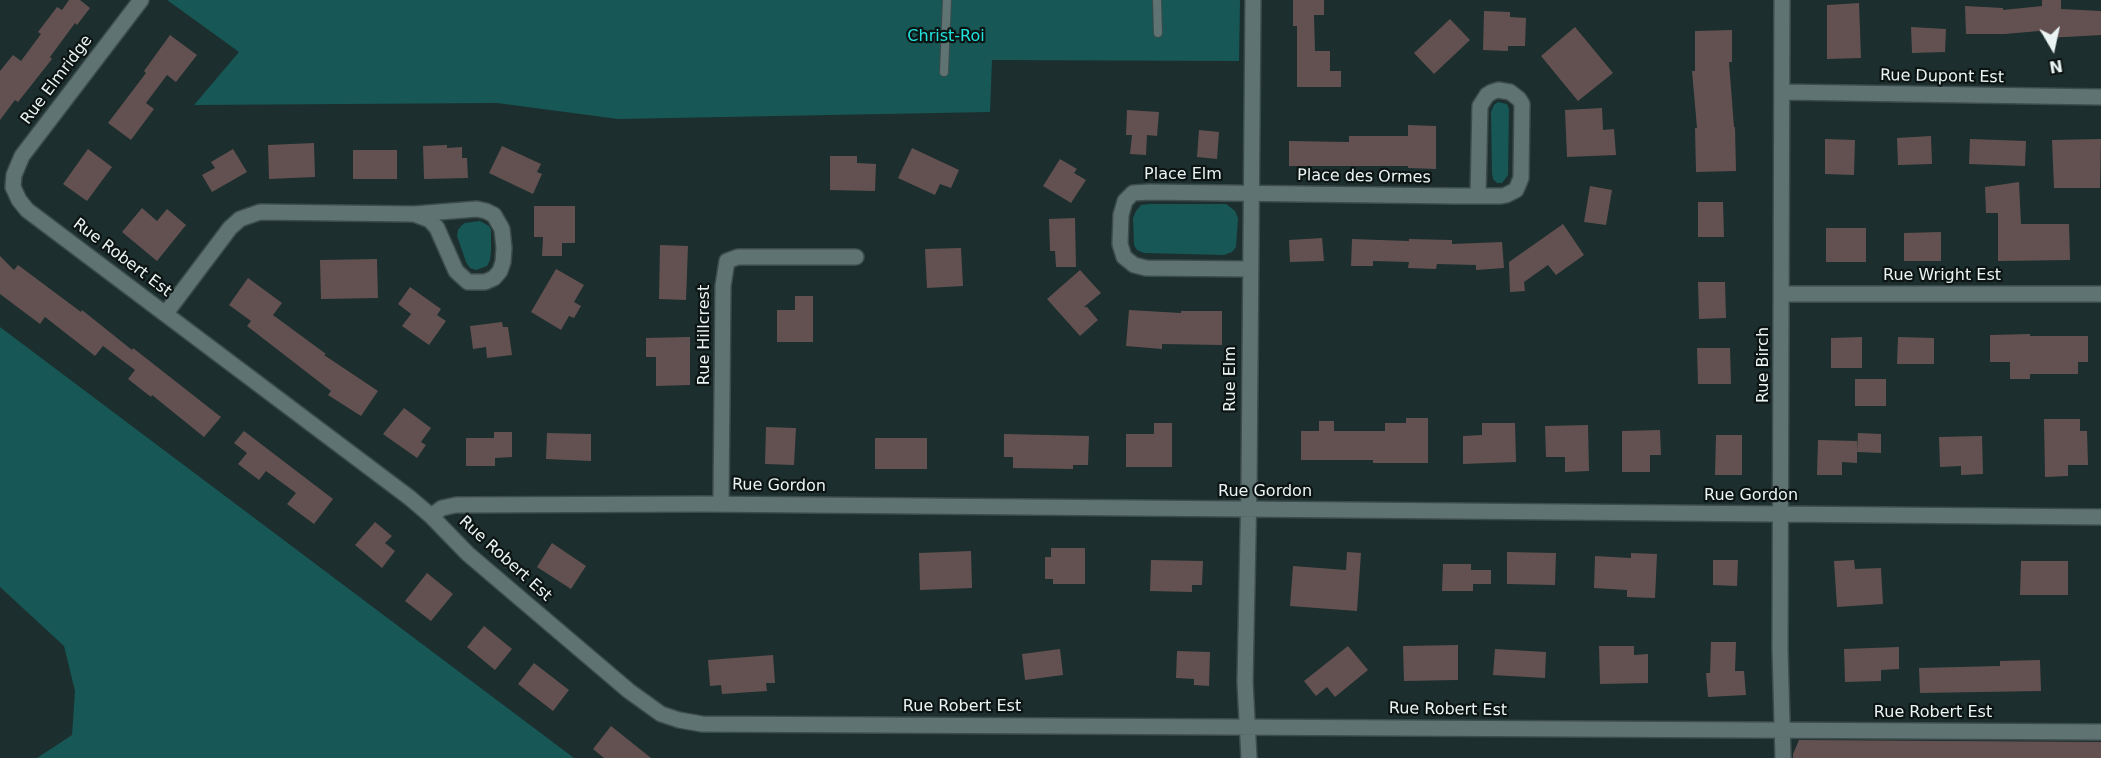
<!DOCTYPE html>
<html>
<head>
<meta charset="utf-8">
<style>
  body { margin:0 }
  #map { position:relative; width:2101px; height:758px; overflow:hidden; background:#1c2e2d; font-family:"DejaVu Sans",sans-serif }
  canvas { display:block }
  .north { position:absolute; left:2023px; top:18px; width:60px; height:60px; -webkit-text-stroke:4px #0d1514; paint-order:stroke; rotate:171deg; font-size:16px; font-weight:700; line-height:24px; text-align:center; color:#e9f4f3 }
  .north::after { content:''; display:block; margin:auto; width:21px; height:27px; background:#e9f4f3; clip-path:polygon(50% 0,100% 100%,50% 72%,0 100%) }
</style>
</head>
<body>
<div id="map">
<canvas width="2101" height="758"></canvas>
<div class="north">N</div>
</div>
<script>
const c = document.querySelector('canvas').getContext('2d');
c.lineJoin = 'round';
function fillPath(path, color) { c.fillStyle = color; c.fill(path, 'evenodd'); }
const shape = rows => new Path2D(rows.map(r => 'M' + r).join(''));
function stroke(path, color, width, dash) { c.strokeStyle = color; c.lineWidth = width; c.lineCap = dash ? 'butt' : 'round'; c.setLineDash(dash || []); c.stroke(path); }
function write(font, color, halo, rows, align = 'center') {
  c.font = font + ' "DejaVu Sans",sans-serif'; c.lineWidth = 4.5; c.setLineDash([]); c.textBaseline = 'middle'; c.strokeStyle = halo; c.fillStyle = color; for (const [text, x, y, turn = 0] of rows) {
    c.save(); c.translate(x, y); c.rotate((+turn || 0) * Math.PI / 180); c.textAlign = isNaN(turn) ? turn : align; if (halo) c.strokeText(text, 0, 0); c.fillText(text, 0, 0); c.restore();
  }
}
fillPath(shape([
  [167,0,1240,0,1239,61,992,60,990,112,618,119,497,103,194,105,239,52],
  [1498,102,1507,104,1509,109,1508,175,1502,183,1497,183,1493,179,1492,173,1491,112,1494,105],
  [1149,204,1226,204,1235,211,1238,218,1236,247,1232,252,1224,255,1144,253,1137,250,1134,245,1133,218,1136,211,1141,205],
  [480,221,489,226,491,230,491,251,490,260,487,266,476,270,470,268,466,262,457,236,458,230,461,226,465,223],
  [0,327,574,758,37,758,72,735,75,691,64,646,0,587]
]), '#175755');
fillPath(shape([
  [69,0,80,0,90,8,77,25,75,23,50,57,52,59,18,102,15,100,0,120,0,71,13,55,21,61,41,34,38,32,57,7,62,10],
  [1293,0,1324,0,1324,15,1314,15,1315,51,1330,51,1330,71,1341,71,1341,87,1297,87,1297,26,1293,26],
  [2042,0,2061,0,2061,9,2101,11,2101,35,2047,38,2039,31,2005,34,1966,34,1965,6,2003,8,2003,10,2042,6],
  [1859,3,1861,58,1827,59,1827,5],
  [1484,11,1510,12,1510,17,1526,18,1525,46,1508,46,1508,51,1483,50],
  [1450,19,1470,40,1434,74,1414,53],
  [1575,27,1613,73,1578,101,1541,56],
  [1911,27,1946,29,1945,52,1912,53],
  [1732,30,1732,62,1729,62,1734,127,1735,127,1736,171,1696,172,1695,128,1697,128,1692,71,1695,71,1695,31],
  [170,35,197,55,176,82,167,75,146,103,154,109,131,140,108,123,146,73,144,71],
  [1602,108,1603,130,1614,129,1616,155,1567,157,1565,110],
  [1127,110,1159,112,1157,136,1147,135,1146,155,1130,154,1132,135,1126,135],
  [1408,125,1436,126,1436,169,1408,168,1408,166,1289,166,1289,141,1349,142,1349,136,1408,136],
  [1199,130,1219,132,1217,159,1197,157],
  [1931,136,1932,164,1898,165,1897,138],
  [1825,139,1855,140,1854,175,1825,174],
  [1970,139,2026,141,2025,166,1969,164],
  [2101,139,2100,188,2054,188,2052,140],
  [314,143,315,177,269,179,268,145],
  [447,145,447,148,462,147,462,158,467,158,468,178,424,179,423,146],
  [502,146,541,164,537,172,542,174,533,194,489,173],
  [912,148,959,170,951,188,940,184,935,195,898,178],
  [88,149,112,167,87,201,63,184],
  [233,149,247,172,212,192,202,175,215,168,211,162],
  [353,150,397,150,397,179,353,179],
  [830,156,857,156,857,163,876,164,875,191,830,190],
  [1060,159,1077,169,1074,173,1086,180,1071,203,1043,186],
  [2019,182,2021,224,2069,224,2070,260,1998,261,1998,213,1986,213,1985,187],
  [1590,186,1612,190,1606,225,1584,222],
  [1698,202,1723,202,1724,237,1698,237],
  [534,206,575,206,575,243,562,243,562,256,542,256,543,237,534,237],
  [142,208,157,221,167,209,186,225,157,261,122,232],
  [1075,218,1076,267,1056,267,1055,251,1050,251,1049,219],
  [1563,224,1584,255,1556,275,1548,265,1524,282,1525,291,1510,292,1509,262],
  [1826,228,1866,228,1866,262,1826,262],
  [1941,232,1941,261,1904,261,1904,233],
  [1322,238,1324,261,1290,262,1289,240],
  [1352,239,1409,241,1409,239,1452,240,1452,244,1502,242,1504,268,1476,270,1476,265,1437,264,1436,269,1408,268,1409,262,1373,261,1373,266,1351,266],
  [660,245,688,246,686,300,659,299],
  [961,248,963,286,927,288,925,249],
  [0,256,14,270,18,265,81,312,82,310,132,350,133,348,221,417,204,437,152,395,151,397,128,379,135,370,103,346,95,356,45,317,40,324,0,294],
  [377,259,378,298,321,299,320,260],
  [556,269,584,285,574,302,581,306,574,318,569,316,561,330,531,312],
  [1080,270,1101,293,1084,307,1087,307,1098,320,1080,336,1047,299],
  [248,278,282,303,273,315,326,354,324,355,378,391,361,416,328,395,331,391,247,326,251,321,229,305],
  [1698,282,1725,282,1726,318,1699,319],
  [410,287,441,309,437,315,446,321,429,345,402,326,411,314,398,304],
  [795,296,813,296,813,342,777,342,777,310,795,310],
  [1129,310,1181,313,1181,311,1222,311,1222,345,1162,344,1162,349,1126,346],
  [502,322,503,327,508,327,512,355,487,358,486,347,473,349,470,326],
  [2030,334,2030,336,2088,336,2088,362,2078,362,2078,374,2030,374,2030,379,2010,379,2010,362,1990,362,1990,335],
  [690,337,690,385,656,386,656,357,646,357,646,338],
  [1862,337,1862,368,1831,368,1831,338],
  [1898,337,1934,338,1934,364,1897,364],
  [1697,348,1730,348,1731,384,1698,384],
  [1855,379,1886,379,1886,406,1855,406],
  [404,408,431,428,421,442,426,445,417,458,383,434],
  [1406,418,1428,418,1428,463,1373,463,1373,460,1301,460,1301,431,1319,431,1319,421,1334,421,1334,431,1385,431,1385,423,1406,423],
  [2044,419,2080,419,2080,431,2087,431,2088,465,2068,465,2068,476,2045,477],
  [1154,423,1172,423,1172,467,1126,467,1126,434,1154,434],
  [1482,423,1515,423,1516,462,1463,464,1463,436,1482,435],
  [1588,425,1589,471,1565,472,1565,457,1546,457,1545,426],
  [766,427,796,428,794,465,765,464],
  [1660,430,1661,455,1650,455,1650,472,1622,472,1622,431],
  [244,431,333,499,314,524,287,504,296,493,266,471,259,480,238,464,247,453,234,443],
  [494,432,512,432,512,457,495,458,495,466,466,466,466,438,494,438],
  [547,433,591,434,591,461,546,459],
  [1858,433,1881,434,1881,453,1857,452],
  [1004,434,1089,436,1088,465,1073,465,1073,469,1013,468,1013,457,1004,457],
  [1716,435,1742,435,1742,475,1715,475],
  [1982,436,1983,474,1961,475,1961,466,1940,467,1939,437],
  [875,438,927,438,927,469,875,469],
  [1818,440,1857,441,1857,463,1842,462,1842,475,1817,475],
  [375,522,392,536,385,543,395,551,382,568,355,545],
  [552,543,586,566,571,589,537,567],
  [1051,548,1085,548,1085,584,1053,584,1053,579,1045,579,1045,557,1051,557],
  [971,551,972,588,920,590,919,553],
  [1347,552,1361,553,1357,611,1290,606,1293,566,1346,570],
  [1507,552,1556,553,1555,585,1507,584],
  [1631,553,1657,554,1655,598,1627,597,1627,590,1594,588,1595,556,1631,558],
  [1151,560,1203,561,1202,585,1192,585,1192,592,1150,591],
  [1713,560,1738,560,1737,586,1713,585],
  [1854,560,1855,569,1881,568,1883,604,1837,607,1834,561],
  [2021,561,2068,561,2068,595,2020,595],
  [1443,564,1471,564,1471,570,1491,570,1491,584,1473,584,1473,591,1442,591],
  [427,573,453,594,431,621,405,601],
  [484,626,512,649,495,670,467,647],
  [1711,642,1736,642,1735,671,1744,671,1746,695,1708,697,1706,673,1710,673],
  [1458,645,1458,680,1404,681,1403,646],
  [1348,646,1368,670,1335,697,1327,687,1316,696,1304,681],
  [1599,646,1634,646,1634,655,1648,654,1648,683,1600,684],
  [1899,647,1899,669,1881,670,1881,681,1845,682,1844,649],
  [1060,649,1063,675,1025,680,1022,654],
  [1495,649,1546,652,1545,678,1493,675],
  [1177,651,1210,652,1209,686,1194,685,1194,679,1176,678],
  [773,655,775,683,766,683,767,691,722,694,721,685,710,686,708,660],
  [2040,660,2041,691,1920,693,1919,668,2000,666,2000,661],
  [534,663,569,690,553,711,518,684],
  [611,726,651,758,604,758,593,749],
  [1799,740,2101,742,2101,758,1793,758,1793,754]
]), '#635151');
const lane = shape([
  [1157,0,1158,33],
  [944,72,947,0]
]);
const street = shape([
  [141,0,22,156,14,175,13,187,19,200,27,210,410,498,431,516,468,554,629,691,661,714,679,720,702,724,2101,732],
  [1782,0,1780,649,1783,758],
  [1782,92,2101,97],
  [1250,269,1146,268,1134,265,1124,257,1120,244,1121,215,1125,201,1133,193,1149,192,1454,196,1501,196,1506,195,1516,190,1521,178,1522,104,1519,99,1510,92,1498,90,1492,92,1487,95,1480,106,1478,196],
  [1782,294,2101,294],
  [166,313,230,228,240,219,260,212,414,214,477,209,486,211,494,215,502,229,504,248,503,262,500,271,494,278,485,282,468,282,456,271,437,228,430,220,414,214],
  [721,504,723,286,727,261,738,257,856,257],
  [431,516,442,508,456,505,703,504,2101,517],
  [1249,758,1245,682,1249,487,1253,0]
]);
stroke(lane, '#3c4b4b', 10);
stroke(street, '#3c4b4b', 18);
stroke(lane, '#5f7372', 8);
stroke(street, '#5f7372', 15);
write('16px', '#21e3dd', '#0d1514', [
  ["Christ-Roi",946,37]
]);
write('16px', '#e9f4f3', '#0d1514', [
  ["Rue Dupont Est",1942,77,1],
  ["Rue Elmridge",57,80,-53],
  ["Place Elm",1183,175],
  ["Place des Ormes",1364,177,1],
  ["Rue Robert Est",122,258,37],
  ["Rue Wright Est",1942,276],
  ["Rue Hillcrest",705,335,-90],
  ["Rue Birch",1764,365,-90],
  ["Rue Elm",1231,379,-90],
  ["Rue Gordon",779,486,1],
  ["Rue Gordon",1265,492],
  ["Rue Gordon",1751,496],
  ["Rue Robert Est",505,559,42],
  ["Rue Robert Est",962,707],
  ["Rue Robert Est",1448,710,1],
  ["Rue Robert Est",1933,713]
]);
</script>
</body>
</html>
